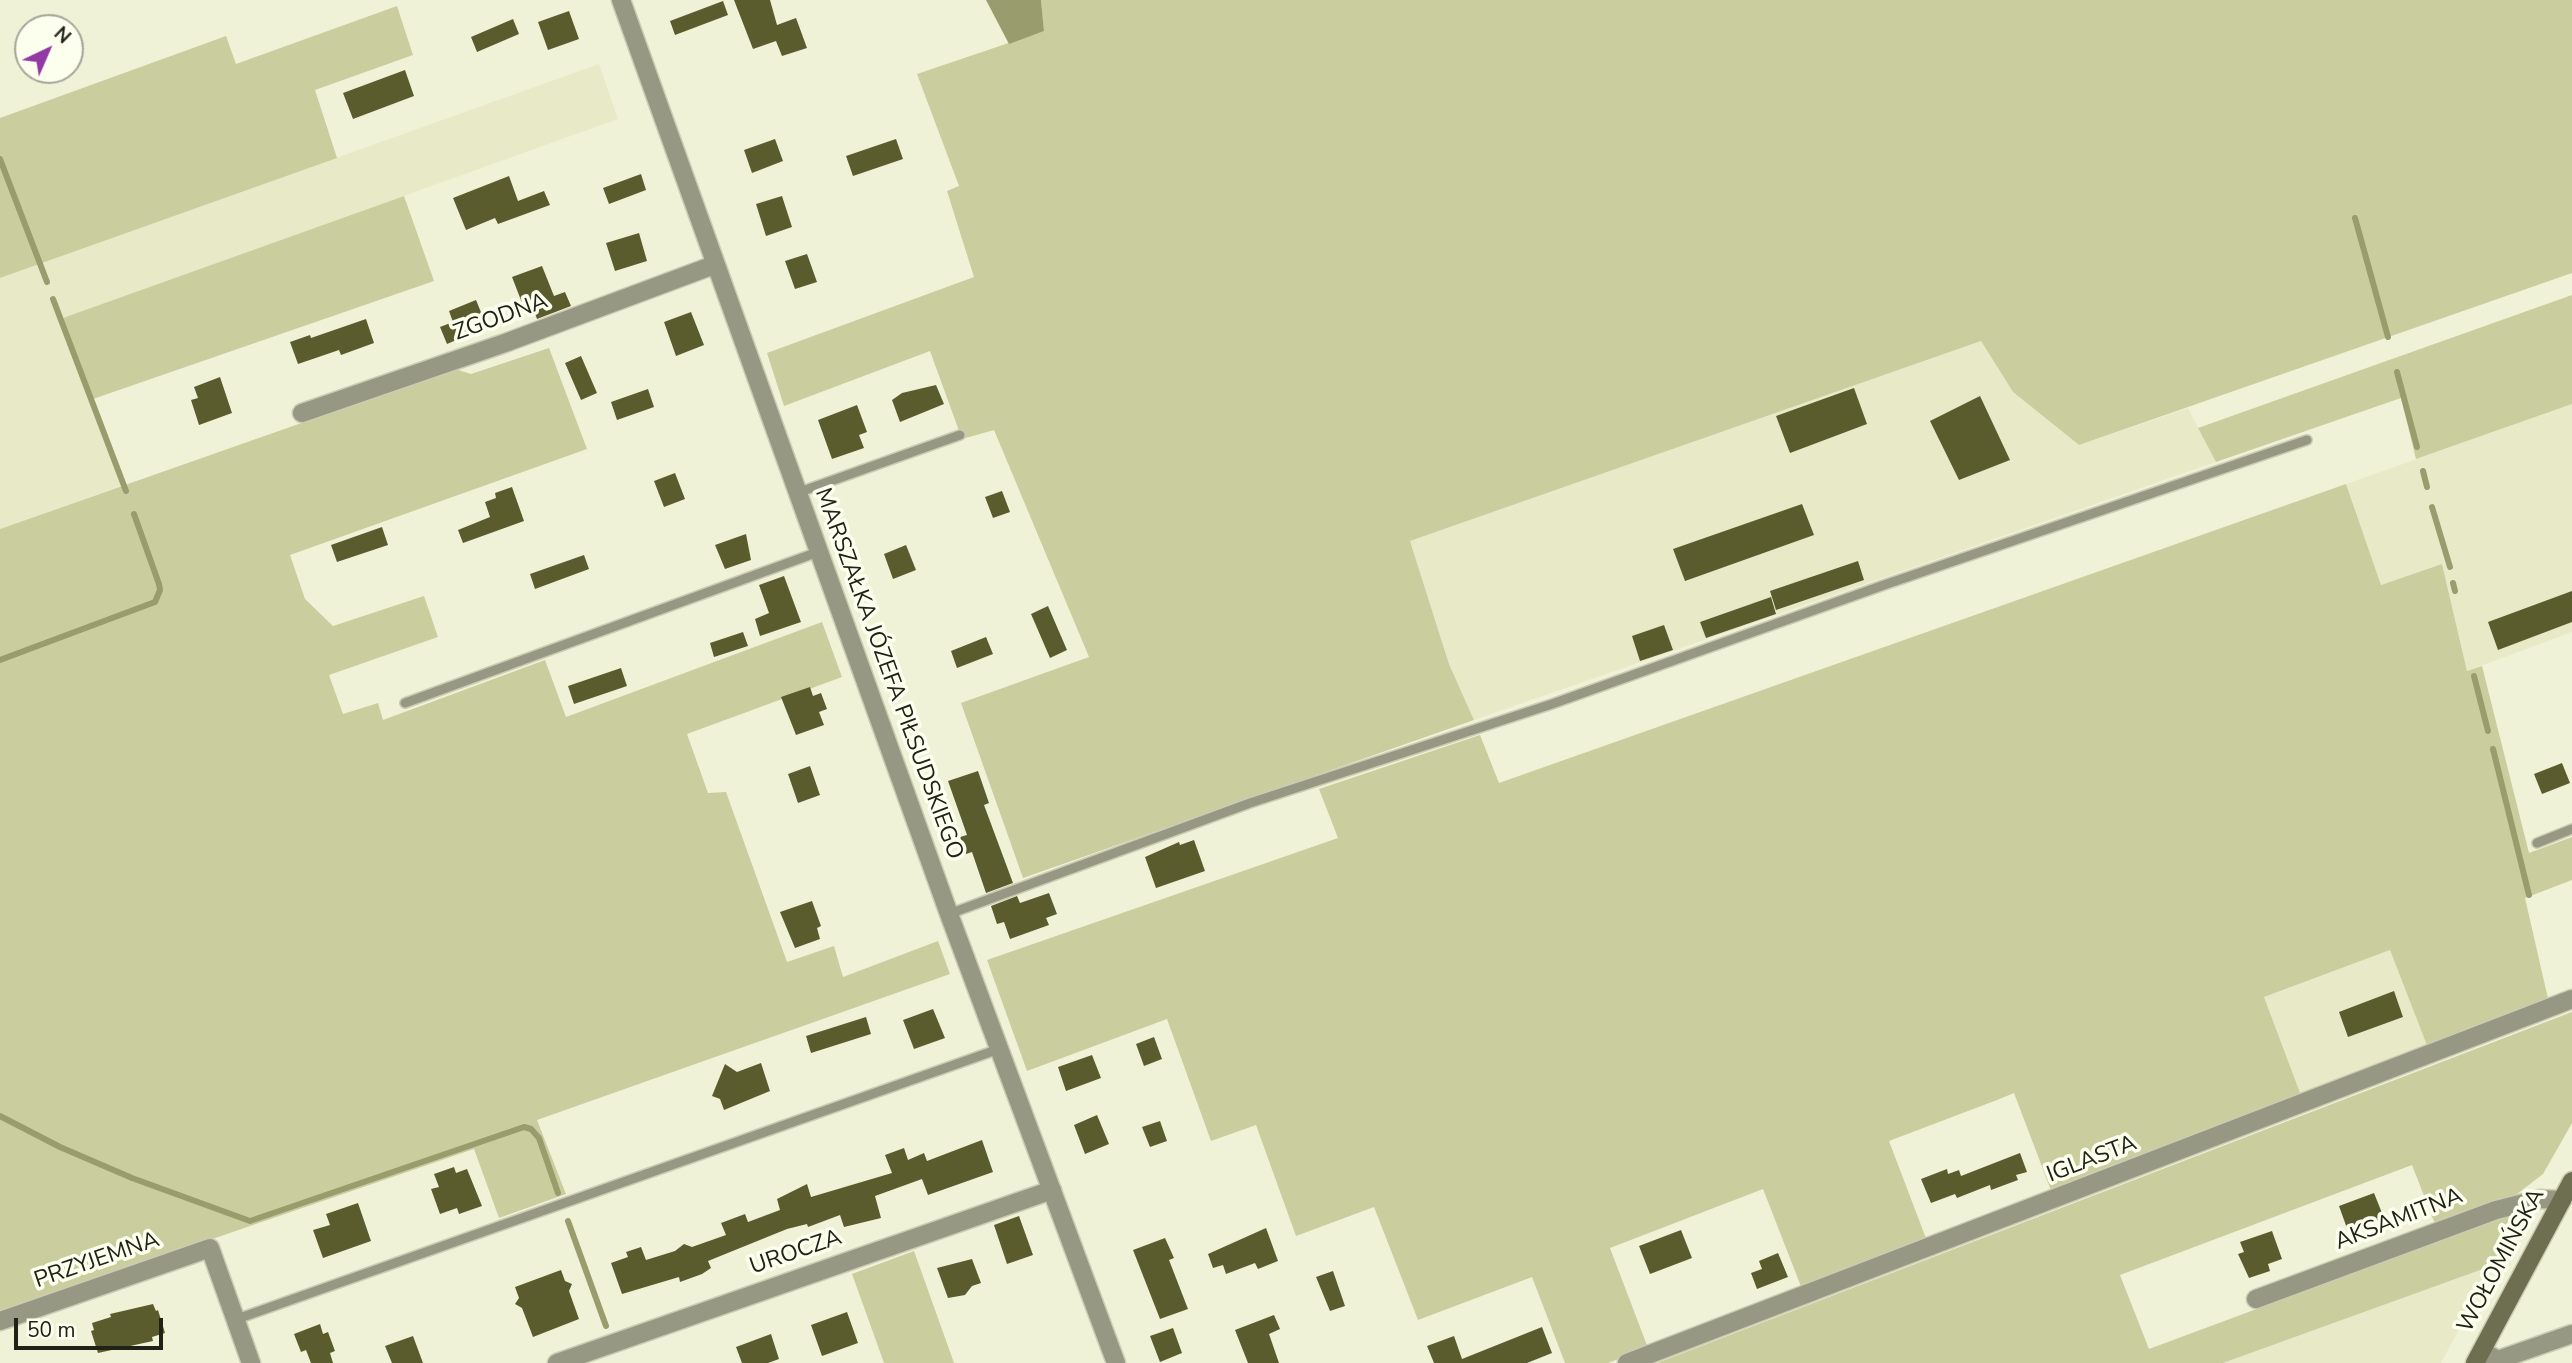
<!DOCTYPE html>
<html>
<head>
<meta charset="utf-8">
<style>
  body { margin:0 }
  #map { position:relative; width:2572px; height:1363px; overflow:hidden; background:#f0f2d7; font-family:"Nunito Sans",sans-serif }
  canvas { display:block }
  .north { position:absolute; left:14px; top:14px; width:70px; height:70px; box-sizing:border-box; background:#fdffee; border:2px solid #a5a698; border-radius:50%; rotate:44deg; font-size:19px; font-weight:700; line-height:28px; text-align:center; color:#202117 }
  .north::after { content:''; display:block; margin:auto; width:24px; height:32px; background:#9239a4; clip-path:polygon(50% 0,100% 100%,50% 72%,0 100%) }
  .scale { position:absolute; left:14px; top:1318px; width:149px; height:32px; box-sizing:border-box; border:4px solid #202117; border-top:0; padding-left:9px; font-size:21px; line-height:24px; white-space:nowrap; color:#202117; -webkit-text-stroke:5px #fdffee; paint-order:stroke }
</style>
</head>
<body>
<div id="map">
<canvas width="2572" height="1363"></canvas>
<div class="north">N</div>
<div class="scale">50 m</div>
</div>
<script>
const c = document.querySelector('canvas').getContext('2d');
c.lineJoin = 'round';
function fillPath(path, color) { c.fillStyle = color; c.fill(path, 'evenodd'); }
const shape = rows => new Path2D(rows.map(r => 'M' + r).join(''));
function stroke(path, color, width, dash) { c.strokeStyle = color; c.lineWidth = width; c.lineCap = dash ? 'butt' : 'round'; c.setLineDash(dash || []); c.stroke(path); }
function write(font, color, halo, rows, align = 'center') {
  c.font = font + ' "Nunito Sans",sans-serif'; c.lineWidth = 7; c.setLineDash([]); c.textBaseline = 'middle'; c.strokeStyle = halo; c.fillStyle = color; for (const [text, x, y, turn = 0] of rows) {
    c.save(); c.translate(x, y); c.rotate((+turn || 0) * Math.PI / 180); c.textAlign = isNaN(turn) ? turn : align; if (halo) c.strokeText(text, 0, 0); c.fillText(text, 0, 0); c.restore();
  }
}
fillPath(shape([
  [599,64,618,119,64,318,126,484,0,529,0,278],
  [1981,341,2013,392,2079,445,2188,408,2216,462,1474,720,1449,664,1410,541],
  [2572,404,2572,632,2467,671,2442,564,2381,585,2346,484],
  [2390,950,2428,1048,2302,1098,2264,997],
  [2494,1265,2441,1363,2223,1363]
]), '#e8eac7');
fillPath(shape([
  [1041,0,2572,0,2572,273,2079,445,2013,392,1981,341,1410,541,1449,664,1474,720,1023,878,961,703,1089,657,994,430,962,439,930,351,784,406,767,353,974,277,947,191,959,186,917,74,1044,31],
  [397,6,413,55,315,90,337,158,0,278,0,118,226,36,236,64],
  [404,196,434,281,93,399,63,318],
  [2572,295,2572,404,2416,459,2401,398,2216,462,2198,428],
  [549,348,587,449,290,555,305,599,333,626,424,596,438,637,329,675,343,714,378,703,383,720,545,660,566,717,822,622,842,677,687,734,708,793,726,792,787,962,834,946,843,977,938,941,950,974,537,1120,566,1194,499,1218,474,1149,0,1312,0,529,455,369,471,374],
  [2346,484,2381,585,2442,564,2467,671,2482,666,2529,853,2572,837,2572,880,2525,898,2549,1003,2468,1028,2462,1035,2428,1048,2390,950,2264,997,2302,1098,2052,1193,2014,1093,1997,1100,1889,1141,1927,1241,1802,1289,1763,1189,1610,1248,1648,1348,1608,1363,1565,1363,1532,1277,1418,1320,1374,1207,1296,1236,1256,1125,1211,1141,1167,1019,1027,1071,987,960,1338,838,1319,789,1480,735,1499,783],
  [2572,1012,2572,1123,2543,1174,2517,1194,2435,1224,2412,1165,2120,1275,2149,1349,2523,1210,2494,1265,2223,1363,1657,1363],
  [914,1251,954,1363,884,1363,852,1274]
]), '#cacd9e');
fillPath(shape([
  [986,0,1041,0,1044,31,1009,44]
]), '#999c6c');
stroke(shape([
  [0,159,47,282],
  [2355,218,2388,337],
  [53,299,126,491],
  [2397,372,2417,447],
  [2423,471,2427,487],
  [2432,507,2450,567],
  [2453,583,2455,591],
  [0,660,155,602,160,590,159,584,134,514],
  [2474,676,2488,731],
  [2493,749,2529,895],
  [0,1116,60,1147,132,1178,250,1221,524,1127,531,1129,539,1138,558,1193],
  [568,1221,606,1326]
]), '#999c6c', 6);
fillPath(shape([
  [734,0,770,0,777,25,796,18,807,48,782,56,776,41,753,49],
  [723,1,728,15,675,35,670,21],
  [569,11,579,39,548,50,538,22],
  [513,19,519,34,477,52,471,37],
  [405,70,414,96,353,119,343,93],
  [775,139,783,161,752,173,744,150],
  [896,139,903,159,853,176,846,156],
  [641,174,646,190,609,204,603,188],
  [509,176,518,201,544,191,550,205,498,224,495,218,466,230,453,198],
  [782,196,792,227,766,236,756,204],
  [639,233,647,261,615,271,606,243],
  [807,254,817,282,795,289,785,261],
  [542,266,554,296,565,292,571,306,537,319,532,305,524,308,512,277],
  [476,300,487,327,447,344,440,327,453,322,449,311],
  [691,312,704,345,676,356,664,322],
  [366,319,374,343,341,355,339,350,298,364,290,342,310,335,311,338],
  [581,356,597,393,581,400,565,363],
  [220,377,232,413,199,425,191,400,198,398,194,387],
  [936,385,944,404,900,422,892,400,902,393],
  [1854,388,1867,424,1790,453,1776,416],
  [648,389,654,407,617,420,611,402],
  [1980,396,2010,460,1959,480,1930,421],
  [857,405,867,432,859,435,864,448,832,459,818,420],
  [675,473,685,499,664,507,654,481],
  [512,487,524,521,463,543,458,530,490,517,485,502,496,498,495,493],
  [1002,491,1010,512,993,518,985,497],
  [1802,504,1814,535,1685,581,1673,549],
  [382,527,388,545,337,562,331,545],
  [746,534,751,560,725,569,715,545],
  [906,545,916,570,893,579,884,554],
  [584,555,589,569,535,589,530,574],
  [1858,561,1864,580,1776,610,1770,591],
  [784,576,801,622,760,636,755,619,769,613,759,585],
  [2572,591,2572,622,2498,650,2488,622],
  [1771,597,1776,614,1706,638,1700,622],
  [1048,606,1067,650,1050,658,1031,614],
  [1664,625,1673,650,1640,661,1632,636],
  [743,632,748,646,714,657,710,643],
  [986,637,993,654,957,668,951,651],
  [621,668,627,686,574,704,568,686],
  [810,687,813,696,821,693,827,709,819,712,824,725,796,735,781,697],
  [2562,763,2570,783,2542,794,2534,774],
  [810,766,820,795,798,803,788,774],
  [978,771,989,803,984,805,1013,883,986,893,972,852,966,854,960,837,967,835,948,781],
  [1194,840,1205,871,1156,888,1145,857,1179,842,1180,845],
  [1049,893,1057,914,1046,918,1049,925,1010,939,1004,922,997,924,991,906,1017,896,1020,903],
  [812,901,821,926,817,928,820,939,795,948,780,912],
  [2394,991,2403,1017,2348,1037,2339,1012],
  [933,1009,945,1038,914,1049,903,1020],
  [866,1017,871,1034,811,1053,806,1036],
  [1154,1037,1162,1059,1144,1066,1136,1044],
  [1092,1055,1101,1078,1066,1091,1058,1067],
  [761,1063,770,1091,724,1110,720,1099,712,1096,725,1064,737,1072],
  [1097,1115,1109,1144,1085,1154,1074,1125],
  [1160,1121,1167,1141,1150,1147,1142,1127],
  [982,1140,993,1172,928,1195,922,1179,875,1196,881,1218,844,1227,840,1215,808,1227,807,1224,787,1229,708,1261,711,1268,702,1274,680,1282,679,1277,622,1294,611,1263,628,1257,626,1252,641,1247,646,1260,675,1251,684,1244,692,1247,726,1235,721,1223,745,1214,748,1222,780,1210,777,1199,807,1184,811,1197,892,1173,885,1155,904,1148,908,1160,924,1153,927,1161],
  [2020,1153,2027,1172,2016,1175,2018,1180,1991,1190,1990,1185,1957,1198,1955,1194,1931,1203,1921,1179,1947,1169,1948,1174,1959,1170,1961,1176],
  [454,1167,456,1173,467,1169,482,1206,459,1214,457,1208,440,1214,431,1189,439,1187,434,1174],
  [2374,1193,2384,1218,2348,1231,2339,1206],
  [358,1203,371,1241,323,1258,313,1230,330,1225,326,1214],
  [1019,1216,1033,1255,1007,1264,994,1225],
  [1266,1228,1278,1261,1258,1269,1255,1263,1226,1274,1223,1265,1213,1268,1208,1254],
  [1681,1230,1692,1258,1650,1274,1639,1246],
  [2272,1231,2282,1259,2268,1264,2270,1271,2249,1278,2238,1254,2244,1252,2240,1242],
  [1165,1238,1174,1258,1169,1260,1188,1309,1160,1319,1133,1250],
  [1778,1253,1788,1277,1757,1289,1751,1273,1762,1269,1759,1261],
  [972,1259,981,1283,972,1286,965,1295,948,1298,937,1268],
  [561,1270,565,1281,572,1284,569,1291,579,1319,533,1337,522,1308,515,1304,519,1298,515,1287],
  [1333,1271,1345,1306,1330,1311,1316,1277],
  [153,1304,156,1311,158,1310,165,1333,152,1337,153,1341,98,1353,91,1331,94,1330,92,1323,111,1317,110,1314],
  [847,1312,858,1343,822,1356,811,1325],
  [1274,1315,1280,1329,1269,1334,1279,1363,1248,1363,1235,1330],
  [320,1324,323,1334,328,1332,335,1351,330,1353,333,1363,311,1363,306,1350,301,1352,294,1334],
  [1542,1327,1552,1353,1527,1363,1434,1363,1427,1346,1454,1336,1462,1359],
  [1173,1328,1182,1353,1160,1362,1150,1336],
  [771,1334,779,1359,768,1363,742,1363,736,1347],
  [413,1336,423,1363,392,1363,385,1346]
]), '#5a5c2e');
const service = shape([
  [797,493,960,435],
  [405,703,818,552],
  [2537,843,2572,829],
  [949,914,1250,803,1552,704,1884,585,2307,440],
  [237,1319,999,1049]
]);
const minor = shape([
  [302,413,505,343,714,265],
  [2256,1299,2496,1210,2540,1199,2562,1200],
  [0,1321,210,1248,251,1363],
  [2482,1351,2498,1360,2572,1334],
  [557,1363,1052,1190],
  [1627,1363,2572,999]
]);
const tertiary = shape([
  [621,0,949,914,1116,1363]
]);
const secondary = shape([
  [2475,1363,2572,1181]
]);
stroke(service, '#cbccb4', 12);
stroke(minor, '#cbccb4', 21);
stroke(tertiary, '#cbccb4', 21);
stroke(secondary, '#cbccb4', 21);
stroke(service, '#979884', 9);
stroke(minor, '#979884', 18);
stroke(tertiary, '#979884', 18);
stroke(secondary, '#6d6f50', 18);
write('23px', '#202117', '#fdffee', [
  ["ZGODNA",501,318,-20],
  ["MARSZAŁKA JÓZEFA PIŁSUDSKIEGO",888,674,70],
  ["IGLASTA",2092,1160,-21],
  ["AKSAMITNA",2399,1220,-21],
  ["UROCZA",796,1253,-19],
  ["PRZYJEMNA",97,1261,-19],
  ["WOŁOMIŃSKA",2502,1261,-62]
]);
</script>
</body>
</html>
